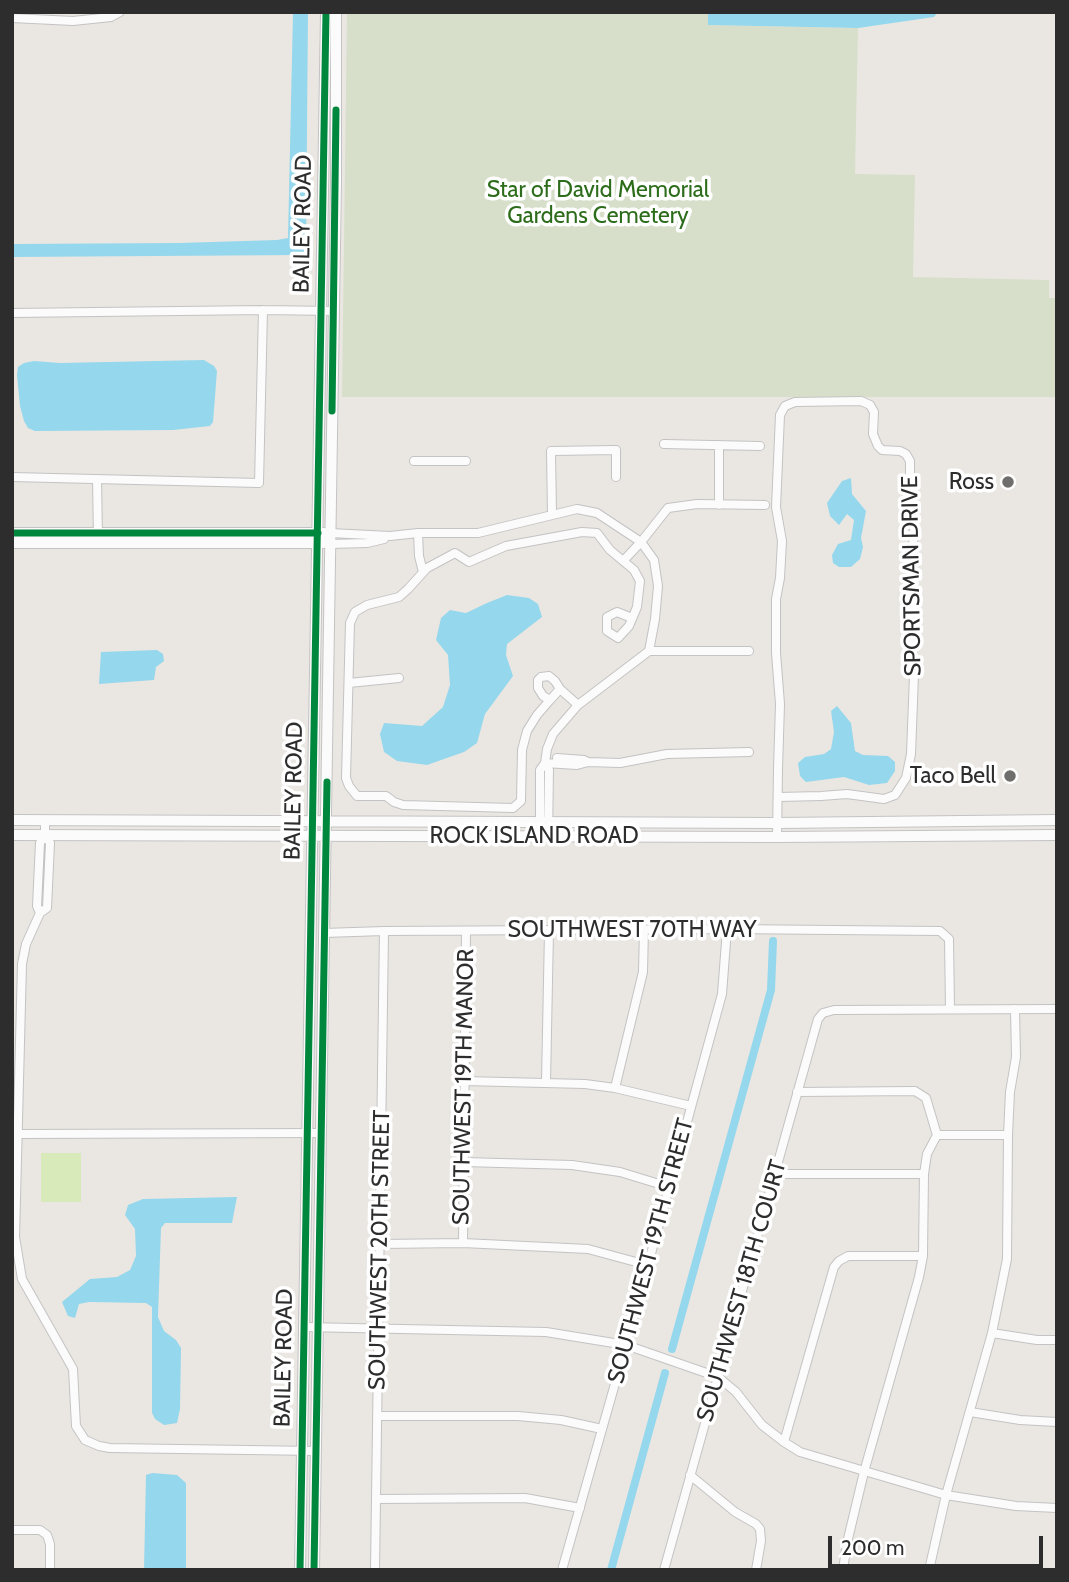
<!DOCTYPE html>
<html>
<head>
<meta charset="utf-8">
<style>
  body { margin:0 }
  #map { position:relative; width:1069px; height:1582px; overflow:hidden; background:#eae7e2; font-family:Cabin,sans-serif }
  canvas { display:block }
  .frame { position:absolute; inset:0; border:14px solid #2d2d2d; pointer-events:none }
  .scale { position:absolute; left:828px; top:1536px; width:215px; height:32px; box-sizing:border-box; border:4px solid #2d2d2d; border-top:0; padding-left:9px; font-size:21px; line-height:24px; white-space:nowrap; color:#2d2d2d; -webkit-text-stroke:5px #fff; paint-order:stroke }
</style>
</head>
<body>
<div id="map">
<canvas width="1069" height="1582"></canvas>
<div class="frame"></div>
<div class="scale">200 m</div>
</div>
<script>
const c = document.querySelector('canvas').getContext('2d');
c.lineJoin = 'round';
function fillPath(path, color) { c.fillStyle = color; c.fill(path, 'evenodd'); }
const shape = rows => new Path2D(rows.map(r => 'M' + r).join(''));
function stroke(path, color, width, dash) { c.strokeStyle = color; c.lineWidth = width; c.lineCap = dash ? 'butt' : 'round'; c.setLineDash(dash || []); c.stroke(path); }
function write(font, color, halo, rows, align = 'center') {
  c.font = font + ' Cabin,sans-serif'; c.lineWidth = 7; c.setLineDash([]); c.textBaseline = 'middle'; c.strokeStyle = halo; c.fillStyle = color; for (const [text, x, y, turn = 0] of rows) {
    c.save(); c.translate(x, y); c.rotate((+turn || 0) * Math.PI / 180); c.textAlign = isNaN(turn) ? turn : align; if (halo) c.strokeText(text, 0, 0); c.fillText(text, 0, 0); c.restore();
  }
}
fillPath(shape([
  [347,12,708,12,708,25,858,28,855,174,915,175,913,277,1049,280,1049,298,1057,298,1057,397,342,397]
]), '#d7dfca');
fillPath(shape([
  [41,1153,81,1153,81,1202,41,1202]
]), '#d8eab9');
fillPath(shape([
  [293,12,308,12,306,249,301,255,12,257,12,244,179,243,277,240,288,238],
  [708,12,938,12,934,17,858,28,708,25],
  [204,360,214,366,217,371,213,422,210,426,173,430,35,431,28,428,24,421,20,406,17,375,18,367,24,363,34,361,60,363],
  [851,478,852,494,866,511,861,538,863,547,860,559,851,567,839,567,833,563,832,555,838,544,851,540,854,520,847,514,839,525,830,516,827,503,842,481],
  [507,595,529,598,538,604,542,617,507,644,506,655,513,676,485,714,477,743,464,752,427,765,397,761,384,752,380,734,384,723,422,726,443,707,450,685,448,655,436,640,441,618,450,610,466,613,487,603],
  [157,650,163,654,164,661,156,667,154,680,99,684,101,652],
  [837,706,851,723,855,751,863,755,888,756,895,762,895,771,887,783,869,785,844,777,806,782,800,776,798,763,805,757,824,754,831,749,834,732,831,711],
  [237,1197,232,1223,165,1223,161,1228,158,1317,164,1331,176,1340,181,1348,180,1409,177,1423,164,1425,155,1419,152,1413,152,1307,146,1303,89,1302,79,1304,75,1318,68,1316,62,1302,90,1279,117,1277,130,1270,136,1256,135,1229,125,1215,128,1205,143,1199],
  [152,1473,177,1475,186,1483,186,1570,144,1570,146,1475]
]), '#95d7ec');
stroke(shape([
  [672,1349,771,990,773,941],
  [611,1570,665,1373]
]), '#95d7ec', 8);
const street = shape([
  [12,18,73,21,111,17,120,12],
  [12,313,263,310,334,311],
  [664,444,760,446],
  [719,445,719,505],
  [414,461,466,461],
  [12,477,259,483,263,310],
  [97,479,98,538],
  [552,514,551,451,616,450,616,477],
  [330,533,390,536,418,533,478,533,577,509,597,513,641,542,654,560,658,586,655,619,649,651,578,705,553,734,547,749,545,763,540,770,540,837],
  [418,533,419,556,423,572],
  [330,544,367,543,384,539],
  [624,560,641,542,668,508,697,504,765,505],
  [649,651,749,651],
  [349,683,399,678],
  [560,689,578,705],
  [550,700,543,696,538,688,538,680,541,677,549,676,555,681,560,689,550,700,537,715,527,731,522,750,521,801,513,808,403,805,394,802,386,796,357,796,349,786,346,778,350,623,355,612,367,605,399,597,408,589,427,568,455,553,469,562,506,546,582,532,597,533,610,550,634,570,640,581,637,607,629,626,618,638,607,631,607,617,617,612,632,618],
  [557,758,584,760,588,762],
  [545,763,577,765,588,762,620,763,667,754,749,752],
  [545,763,549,770,548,837],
  [45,820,45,834,50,843,47,908,40,913,26,944,22,964,15,1237,22,1279,73,1369,76,1426,85,1440,99,1446,110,1448,316,1451],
  [777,837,778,769,780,704,776,653,776,599,780,578,782,541,776,507,780,415,785,406,795,402,861,401,870,405,874,412,873,434,878,446,882,450,900,451,906,454,910,461,910,502,914,526,909,631,913,654,914,675,911,754,906,778,895,795,884,799,847,794,821,796,778,797],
  [40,913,37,906,40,843,45,834],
  [324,933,384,931,727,929,940,931,949,939,950,1009],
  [464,1081,585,1084,615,1088,691,1106],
  [546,1082,549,931],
  [615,1088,643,972,644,929],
  [797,1092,915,1091,926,1098,937,1135],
  [18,1134,321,1133],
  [937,1135,1008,1135],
  [464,1162,572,1165,620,1172,669,1187],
  [774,1174,924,1174],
  [463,1243,466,931],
  [380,1244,463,1243,588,1249,647,1265],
  [304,1327,546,1332,626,1345,718,1377,736,1392,762,1425,784,1442,800,1452,946,1495,1016,1506,1057,1508],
  [992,1333,1037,1340,1057,1340],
  [970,1412,1020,1420,1057,1422],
  [377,1416,518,1416,561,1420,602,1429],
  [784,1442,834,1267,839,1261,848,1256,923,1256],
  [690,1475,735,1512,756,1524,760,1529,761,1541,756,1570],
  [376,1499,525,1498,580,1508],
  [12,1530,40,1530,47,1535,50,1544,50,1570],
  [375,1570,384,931],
  [562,1570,626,1345,722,994,727,929],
  [664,1570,818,1019,823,1013,834,1010,1057,1009],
  [843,1570,847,1543,864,1472,919,1277,923,1256,924,1174,927,1154,937,1135],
  [929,1570,946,1495,992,1333,1007,1259,1008,1135,1010,1092,1016,1057,1015,1009]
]);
const secondary = shape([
  [12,533,324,533],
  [12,543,324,543],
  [12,820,777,823,1057,820],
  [12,835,777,837,1057,835],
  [300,1570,326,12],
  [314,1570,336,182,336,12]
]);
stroke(street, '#c4c3c3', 10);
stroke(secondary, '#c4c3c3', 12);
stroke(street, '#fcfbfb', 8);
stroke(secondary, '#fcfbfb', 10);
stroke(shape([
  [332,411,336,110],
  [12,533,318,533],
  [300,1570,326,12],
  [314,1570,327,782]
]), '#00873e', 7);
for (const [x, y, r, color] of [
  [1008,482,7,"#6f6e6c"],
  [1010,776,7,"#6f6e6c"]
]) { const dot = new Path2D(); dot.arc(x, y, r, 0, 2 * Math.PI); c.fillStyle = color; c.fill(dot); stroke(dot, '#fff', 2.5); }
write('23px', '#2c6c1a', '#fff', [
  ["Star of David Memorial",598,190],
  ["Gardens Cemetery",598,216]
]);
write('23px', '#2d2d2d', '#fff', [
  ["BAILEY ROAD",303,224,-89],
  ["SPORTSMAN DRIVE",912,576,-91],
  ["BAILEY ROAD",294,791,-89],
  ["ROCK ISLAND ROAD",534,836],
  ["SOUTHWEST 70TH WAY",632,930],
  ["SOUTHWEST 19TH MANOR",464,1087,-89],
  ["SOUTHWEST 20TH STREET",380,1250,-89],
  ["SOUTHWEST 19TH STREET",651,1251,-75],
  ["SOUTHWEST 18TH COURT",742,1291,-74],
  ["BAILEY ROAD",284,1358,-89]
]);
write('23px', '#2d2d2d', '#fff', [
  ["Ross",994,482],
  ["Taco Bell",996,776]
], 'right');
</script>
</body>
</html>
